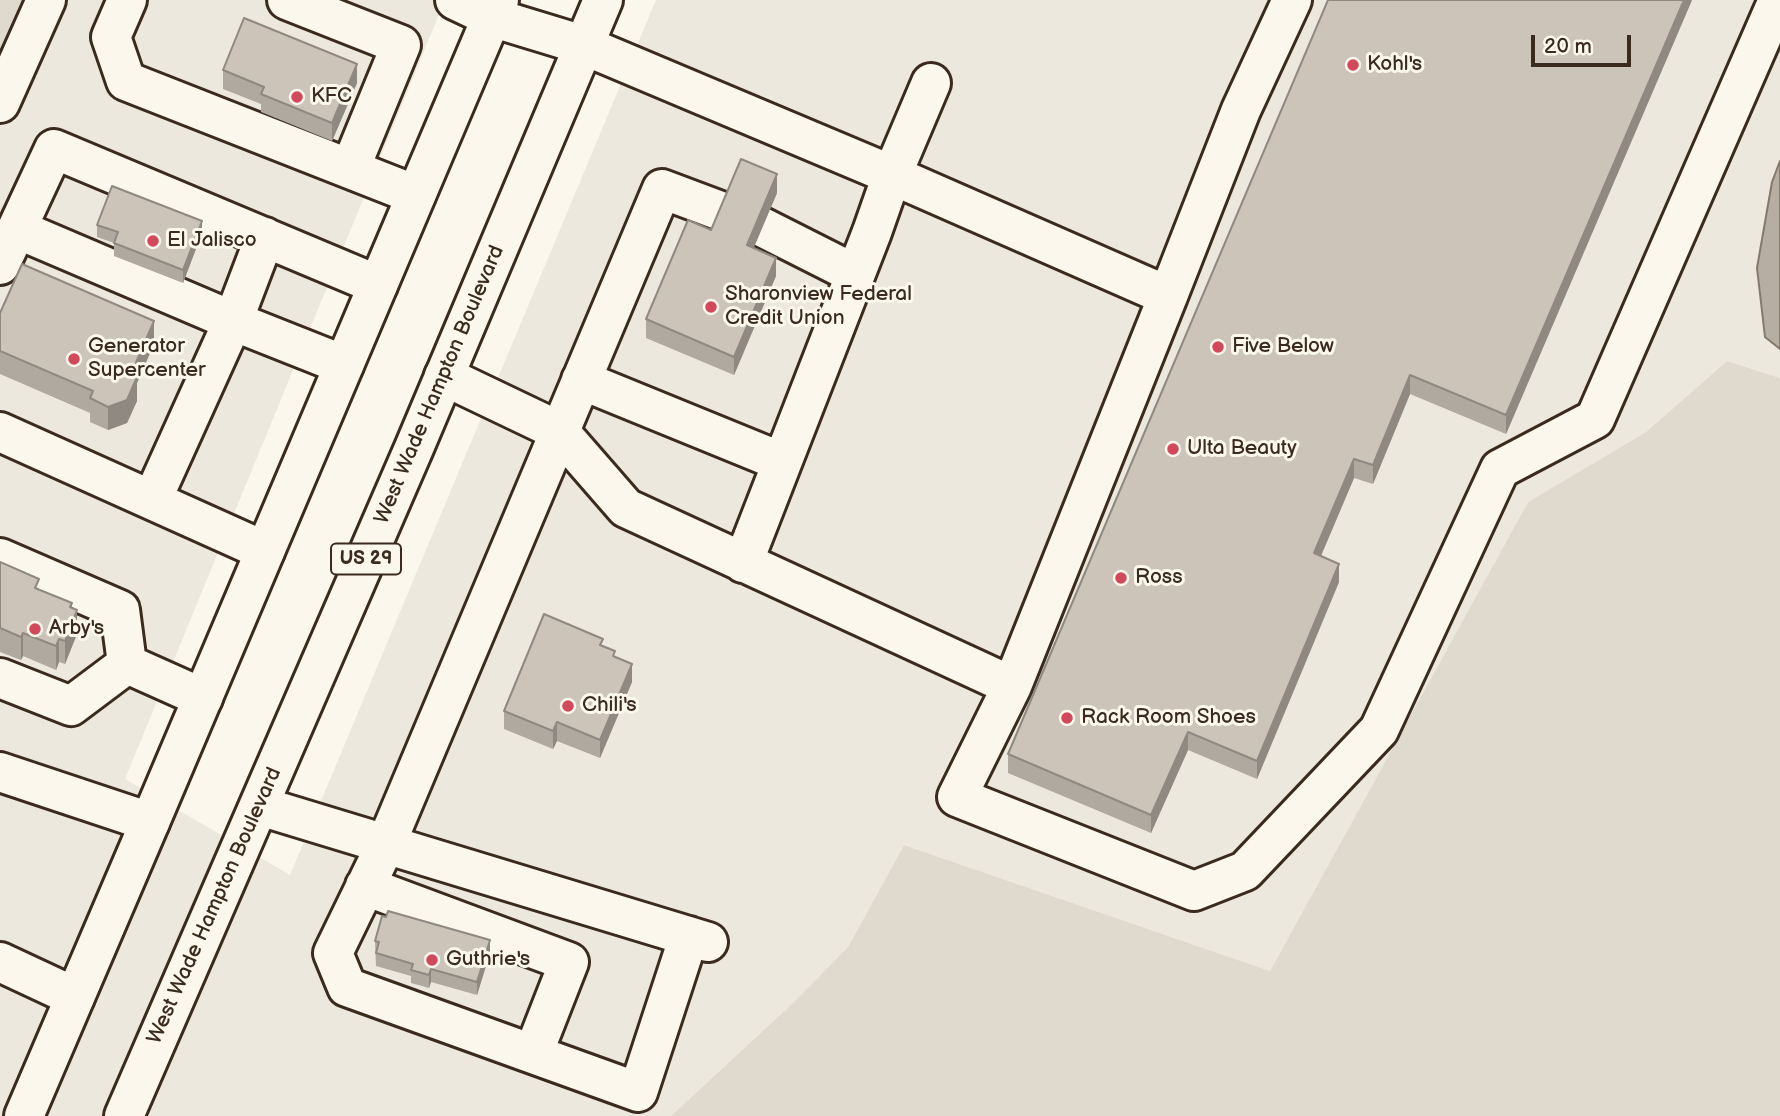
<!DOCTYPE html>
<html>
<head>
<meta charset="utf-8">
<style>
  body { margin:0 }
  #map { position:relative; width:1780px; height:1116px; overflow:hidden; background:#fbf7ec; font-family:"Balsamiq Sans",sans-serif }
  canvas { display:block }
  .scale { position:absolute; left:1531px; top:35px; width:100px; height:32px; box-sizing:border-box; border:4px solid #3b2a1e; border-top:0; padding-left:9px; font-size:21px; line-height:24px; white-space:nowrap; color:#3b2a1e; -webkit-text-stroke:5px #fbf7ec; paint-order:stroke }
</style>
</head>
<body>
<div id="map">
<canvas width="1780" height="1116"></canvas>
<div class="scale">20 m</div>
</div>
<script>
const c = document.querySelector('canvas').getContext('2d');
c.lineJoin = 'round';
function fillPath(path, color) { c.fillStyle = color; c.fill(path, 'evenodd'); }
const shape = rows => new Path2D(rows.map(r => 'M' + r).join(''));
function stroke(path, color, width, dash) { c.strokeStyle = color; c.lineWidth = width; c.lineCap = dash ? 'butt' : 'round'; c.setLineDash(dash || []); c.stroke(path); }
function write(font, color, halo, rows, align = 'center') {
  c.font = font + ' "Balsamiq Sans",sans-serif'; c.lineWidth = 6; c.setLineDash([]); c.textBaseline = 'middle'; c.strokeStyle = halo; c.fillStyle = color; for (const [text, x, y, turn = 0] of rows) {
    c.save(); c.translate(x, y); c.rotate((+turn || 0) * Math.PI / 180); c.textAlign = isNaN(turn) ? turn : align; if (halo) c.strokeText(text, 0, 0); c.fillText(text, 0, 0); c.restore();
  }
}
fillPath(shape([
  [34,0,445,0,125,779,290,875,656,0,1780,0,1780,378,1727,361,1646,432,1528,502,1270,971,904,845,848,947,794,1002,671,1116,0,1116,0,79]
]), '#ede8dd');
fillPath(shape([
  [0,0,34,0,0,79],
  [1727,361,1780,378,1780,1116,671,1116,794,1002,848,947,904,845,1270,971,1528,502,1646,432]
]), '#dfd9ce');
const water = shape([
  [1780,161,1780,349,1765,337,1757,268,1772,182,1780,161]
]);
fillPath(water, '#b6aea2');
stroke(water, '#85796d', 2);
const minor = shape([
  [127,0,111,37,126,81,416,195],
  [287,0,401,45,350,169],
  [455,0,491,17,583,45,892,175,1168,296,1241,110,1292,0],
  [0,103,46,0],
  [762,227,855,274],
  [17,229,233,321,344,365],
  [0,265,54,149,378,285],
  [444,376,559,431,626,508,1012,686,1168,296],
  [581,380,782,462],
  [0,432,265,551],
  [152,500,233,321,265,237],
  [0,558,120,610,127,664],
  [743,563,872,232,892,175,931,83],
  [127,664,203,698],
  [0,678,71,706,127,664],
  [1012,686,957,797,1194,891,1245,871,1379,730,1500,469,1595,419,1778,0],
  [0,772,150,822],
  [260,806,708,942],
  [365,886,569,962,533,1054],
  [689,936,638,1092,347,987,333,953,386,844,662,189,726,213],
  [0,962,75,997]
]);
const major = shape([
  [24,1116,150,822,499,0],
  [124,1116,414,448,603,0]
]);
stroke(minor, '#3b2a1e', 44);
stroke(major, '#3b2a1e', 44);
stroke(minor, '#fbf7ec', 38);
stroke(major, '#fbf7ec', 38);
fillPath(shape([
  [1692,0,1506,434,1410,394,1373,484,1354,478,1321,556,1339,582,1257,779,1188,750,1151,833,1008,773,1008,754],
  [223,70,357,83,332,141,261,112,261,104,223,89],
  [777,193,753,248,776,276,734,375,646,338,646,319,711,230],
  [97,225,202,233,183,283,114,256,114,243,97,237],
  [0,313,154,344,137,383,137,401,127,423,108,430,90,422,90,413,0,374],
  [0,562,39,589,72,608,77,634,65,664,59,662,56,670,23,656,21,660,0,652],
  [603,646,615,657,632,682,600,758,557,741,553,749,504,729,504,711],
  [375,941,490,953,477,995,431,982,429,988,411,983,411,976,376,966]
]), '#afa99f');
fillPath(shape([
  [1684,0,1692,0,1506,434,1506,415],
  [357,64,357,83,332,141,332,123],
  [777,174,777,193,747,264,747,245],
  [202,221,202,233,183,283,183,270],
  [776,258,776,276,734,375,734,357],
  [154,321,154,344,137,383,137,401,127,423,108,430,108,407],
  [1410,375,1410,394,1373,484,1373,465],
  [1354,459,1354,478,1314,572,1314,553],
  [1339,564,1339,582,1257,779,1257,761],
  [72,603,72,624,77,610,77,634,65,664,65,641,70,607],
  [23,633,23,656,21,660,21,637],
  [59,639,59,662,56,670,56,646],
  [632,664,632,682,600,758,600,740],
  [557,722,557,741,553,749,553,731],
  [1188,732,1188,750,1151,833,1151,815],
  [490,940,490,953,477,995,477,982],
  [431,969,431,982,429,988,429,975]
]), '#8f8982');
const building = shape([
  [1328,0,1684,0,1506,415,1410,375,1373,465,1354,459,1314,553,1339,564,1257,761,1188,732,1151,815,1008,754,1328,0],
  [244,18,357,64,332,123,261,94,264,87,223,70,244,18],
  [741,159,777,174,747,245,776,258,734,357,646,319,688,220,711,230,741,159],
  [112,186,202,221,183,270,114,243,118,232,97,225,112,186],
  [22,264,154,321,131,374,137,377,127,400,108,407,90,398,93,391,0,351,0,313,22,264],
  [0,562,39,579,35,588,72,603,70,607,77,610,65,641,59,639,56,646,23,633,21,637,0,628,0,562],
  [544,614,603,639,600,645,615,651,613,656,632,664,600,740,557,722,553,731,504,711,544,614],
  [388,911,490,940,477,982,431,969,429,975,411,970,413,964,376,953,379,942,375,941,382,916,386,917,388,911]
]);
fillPath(building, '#ccc4b9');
stroke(building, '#8f8982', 2);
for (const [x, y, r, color] of [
  [1353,65,7,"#d1495b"],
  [297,97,7,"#d1495b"],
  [153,241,7,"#d1495b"],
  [711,307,7,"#d1495b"],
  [1218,347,7,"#d1495b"],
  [74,359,7,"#d1495b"],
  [1173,449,7,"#d1495b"],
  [1121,578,7,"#d1495b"],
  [35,629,7,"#d1495b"],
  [568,706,7,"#d1495b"],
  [1067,718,7,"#d1495b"],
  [432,960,7,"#d1495b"]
]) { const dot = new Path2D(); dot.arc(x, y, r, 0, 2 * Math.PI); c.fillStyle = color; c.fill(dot); stroke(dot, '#fbf7ec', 2.5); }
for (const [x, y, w] of [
  [366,559,70]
]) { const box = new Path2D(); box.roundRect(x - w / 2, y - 15.5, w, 31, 5); c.fillStyle = '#fbf7ec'; c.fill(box); stroke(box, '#3b2a1e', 2); }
write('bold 19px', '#3b2a1e', null, [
  ["US 29",366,559]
]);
write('21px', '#3b2a1e', '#fbf7ec', [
  ["Kohl's",1367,65],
  ["KFC",311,97],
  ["El Jalisco",167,241],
  ["Sharonview Federal",725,295],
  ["Credit Union",725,319],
  ["Generator",88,347],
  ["Supercenter",88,371],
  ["Five Below",1232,347],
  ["Ulta Beauty",1187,449],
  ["Ross",1135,578],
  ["Arby's",49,629],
  ["Chili's",582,706],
  ["Rack Room Shoes",1081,718],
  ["Guthrie's",446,960]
], 'left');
write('21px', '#3b2a1e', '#fbf7ec', [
  ["West Wade Hampton Boulevard",440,385,-67],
  ["West Wade Hampton Boulevard",215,906,-66]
]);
</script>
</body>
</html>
